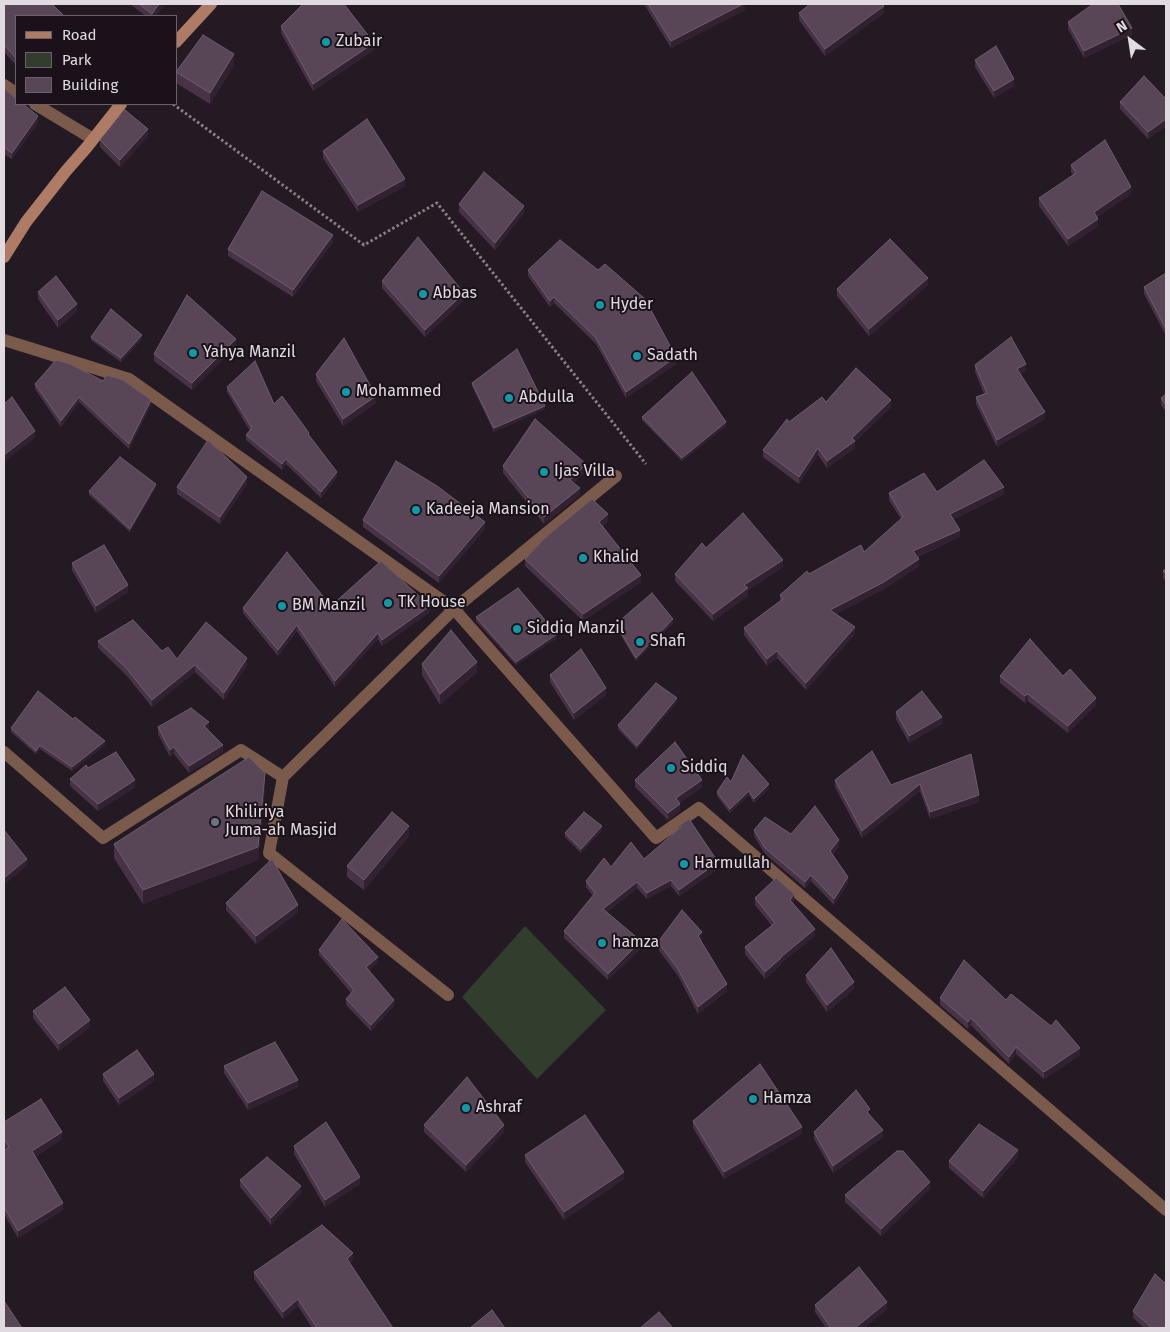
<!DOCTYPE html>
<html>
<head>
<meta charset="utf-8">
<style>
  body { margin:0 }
  #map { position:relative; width:1170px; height:1332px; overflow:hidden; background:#241a23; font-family:"Fira Sans",sans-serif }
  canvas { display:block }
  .frame { position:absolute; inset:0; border:5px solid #e1dae1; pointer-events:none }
  .legend { position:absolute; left:15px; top:15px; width:162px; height:90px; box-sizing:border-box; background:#1b111a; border:1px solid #6a616a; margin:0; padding:6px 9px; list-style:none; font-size:15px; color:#e1dae1 }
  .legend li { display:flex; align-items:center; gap:10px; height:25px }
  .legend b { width:25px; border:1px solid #6a616a }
  .north { position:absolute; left:1105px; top:15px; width:50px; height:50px; -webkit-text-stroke:4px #1b111a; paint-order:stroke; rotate:329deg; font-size:14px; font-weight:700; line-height:20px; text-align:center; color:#e1dae1 }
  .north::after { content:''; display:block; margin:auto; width:18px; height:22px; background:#e1dae1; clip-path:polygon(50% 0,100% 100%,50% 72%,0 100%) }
</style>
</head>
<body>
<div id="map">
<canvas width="1170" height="1332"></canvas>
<div class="frame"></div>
<ul class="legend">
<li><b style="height:6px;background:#ae7b64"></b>Road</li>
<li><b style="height:14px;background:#313e2d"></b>Park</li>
<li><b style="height:14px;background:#584556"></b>Building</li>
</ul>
<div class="north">N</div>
</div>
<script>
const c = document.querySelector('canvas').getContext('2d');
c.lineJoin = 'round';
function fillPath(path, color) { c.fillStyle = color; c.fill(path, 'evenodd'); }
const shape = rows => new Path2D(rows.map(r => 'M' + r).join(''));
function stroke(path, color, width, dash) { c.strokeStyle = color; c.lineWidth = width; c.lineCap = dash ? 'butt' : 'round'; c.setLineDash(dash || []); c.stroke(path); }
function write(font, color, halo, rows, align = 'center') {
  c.font = font + ' "Fira Sans",sans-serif'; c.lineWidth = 4; c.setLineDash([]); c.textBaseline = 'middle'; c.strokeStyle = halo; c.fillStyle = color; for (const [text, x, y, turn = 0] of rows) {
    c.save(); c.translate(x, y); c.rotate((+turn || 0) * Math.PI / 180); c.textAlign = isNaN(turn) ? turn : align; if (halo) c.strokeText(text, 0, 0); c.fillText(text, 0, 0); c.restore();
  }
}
fillPath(shape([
  [525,926,606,1010,537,1079,462,997]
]), '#313e2d');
stroke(shape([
  [173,104,364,245,437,203,646,464]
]), '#887f87', 3, [2.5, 2.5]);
stroke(shape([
  [4,85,16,93],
  [35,104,93,139],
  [4,340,129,379,454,609,616,476],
  [4,752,103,838,241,750,283,777],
  [448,995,269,853,283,777,454,609,656,838,699,808,1166,1210]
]), '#795a4b', 12);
stroke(shape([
  [176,42,211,4],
  [4,257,26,222,66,171,87,147,121,104]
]), '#ae7b64', 12);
fillPath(shape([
  [4,4,16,16,16,65,4,52],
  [130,4,165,4,156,16,146,16],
  [644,4,745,4,745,10,671,48],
  [799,13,884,13,825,56,799,20],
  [1068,22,1132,35,1084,58,1068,29],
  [281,26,374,50,313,91,281,33],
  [975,60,1014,86,994,98,975,67],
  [234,65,210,104,176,83,176,72],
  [4,88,38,123,12,159,5,155,4,156],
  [1166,99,1166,126,1148,139,1120,109,1120,102],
  [148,136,120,167,100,147,100,140],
  [323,151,405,186,358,212,323,158],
  [1071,165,1131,194,1097,217,1098,226,1068,246,1039,206,1039,198,1073,175,1071,172],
  [459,204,524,213,495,250,459,212],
  [333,242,293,297,228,256,228,249],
  [528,270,598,270,676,364,626,398,596,344,554,303,550,307,528,276],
  [1166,273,1166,336,1144,294,1144,287],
  [382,281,464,300,425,337,382,288],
  [928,285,869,336,837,296,837,289],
  [38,292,77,311,58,328,38,299],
  [91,337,142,339,121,362,91,340],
  [236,346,192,390,154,361,154,354],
  [975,365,1026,371,1020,374,1045,419,997,447,976,404,976,397,984,394,975,372],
  [316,374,376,403,343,426,316,381],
  [472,383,545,409,494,432,472,386],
  [35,384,151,405,129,449,79,402,61,427,35,389],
  [227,387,274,404,309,435,337,477,321,498,286,464,282,470,246,440,246,435,250,431,227,392],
  [1166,394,1166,412,1161,405,1161,398],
  [826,402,891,407,855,442,855,448,827,468,818,455,799,484,763,457,763,450,789,422],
  [642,417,726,426,682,461,642,420],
  [503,466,586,471,574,483,580,495,544,524,503,473],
  [247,484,220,524,177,494,177,487],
  [156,487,130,532,89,495,89,491],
  [937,492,1004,494,954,519,960,537,917,557,919,566,884,589,836,614,855,634,806,690,777,658,767,666,744,635,744,628,780,601,780,595,809,574,864,552,901,519,889,500,889,493],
  [363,520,485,529,439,583,363,527],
  [608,521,603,526,641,582,583,621,525,566,525,559],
  [706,548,783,567,748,590,748,596,713,621,675,581,675,574],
  [72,563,128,592,96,613,72,570],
  [1166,568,1166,581,1163,578,1163,571],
  [331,606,430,612,382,646,378,639,335,687,297,631,278,656,243,613,243,608],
  [476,617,557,638,516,665,476,621],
  [673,623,636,661,616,627,616,624],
  [98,641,162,651,177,659,247,665,224,700,195,672,152,707,126,675,98,648],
  [422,664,477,672,440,705,422,675],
  [550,675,606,695,574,720,550,682],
  [1000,676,1063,676,1096,705,1068,733,1028,701,1025,703,1000,683],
  [677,702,637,749,618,729,618,725],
  [896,712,942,724,909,743,896,719],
  [158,727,209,729,208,730,223,752,189,773,174,754,170,757,158,734],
  [11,728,105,745,72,771,40,749,36,754,11,732],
  [971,754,979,802,930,819,920,791,862,838,835,787,835,780,891,785],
  [88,768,135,787,98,811,70,786,70,779],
  [635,780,702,787,679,803,680,811,668,820,635,787],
  [731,782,769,788,754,803,749,795,730,813,717,796,717,792],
  [265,787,258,860,143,904,114,858,114,844],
  [679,826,718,869,679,896,671,886,647,899,637,888,607,912,641,948,608,980,564,938,564,931,593,896,586,887,586,881,611,867,644,859,679,829],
  [602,830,581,853,565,837,565,833],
  [754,830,791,834,839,847,832,855,848,883,834,905,811,881,805,888,765,854,754,836],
  [409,836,364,890,347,877,347,866],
  [755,898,794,901,793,903,815,936,781,963,781,965,765,979,745,954,745,947,772,926,755,905],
  [226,903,298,912,256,944,226,910],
  [702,939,701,941,727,991,698,1014,678,976,658,949,658,942],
  [319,950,378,963,369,970,394,1006,371,1031,346,1005,346,999,351,993,319,955],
  [806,975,854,989,827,1012,806,982],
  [940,998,1006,1000,1080,1055,1044,1079,1016,1054,1009,1064,971,1025,968,1029,940,1005],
  [33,1011,90,1027,59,1051,33,1018],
  [224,1066,298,1087,248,1110,224,1073],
  [103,1074,154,1081,119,1105,103,1081],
  [870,1115,883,1137,833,1173,814,1139,814,1132],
  [693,1121,802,1134,724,1179,693,1128],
  [4,1122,62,1139,35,1157,63,1210,18,1238,4,1214,4,1151,6,1149,4,1145],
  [424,1125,504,1132,466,1172,424,1132],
  [294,1146,360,1184,325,1207,294,1154],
  [525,1155,624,1179,564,1220,525,1162],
  [1018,1157,983,1198,949,1168,949,1161],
  [240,1180,301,1193,271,1225,240,1187],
  [930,1189,881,1236,845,1202,845,1195],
  [353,1260,350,1263,393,1328,312,1328,298,1306,283,1319,254,1279,254,1272],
  [815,1305,887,1309,864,1328,826,1328,815,1312],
  [1133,1311,1166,1328,1144,1328,1133,1318]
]), '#483346');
fillPath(shape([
  [159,4,165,4,156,16,152,16,152,14],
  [743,4,745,4,745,10,671,48,671,41],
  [884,6,884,13,825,56,825,49],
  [1132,28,1132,35,1084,58,1084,51],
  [374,43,374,50,313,91,313,84],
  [234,54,234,65,210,104,210,93],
  [1014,79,1014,86,994,98,994,91],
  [38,116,38,123,12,159,12,153],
  [1166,119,1166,126,1148,139,1148,132],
  [148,129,148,136,120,167,120,160],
  [405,179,405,186,358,212,358,205],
  [1131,187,1131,194,1094,219,1094,212],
  [524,206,524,213,495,250,495,243],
  [1098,219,1098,226,1068,246,1068,239],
  [333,235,333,242,293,297,293,290],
  [928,278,928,285,869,336,869,329],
  [464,293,464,300,425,337,425,330],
  [554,297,554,303,550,307,550,301],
  [77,304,77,311,58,328,58,320],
  [142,335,142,339,121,362,121,358],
  [236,339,236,346,192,390,192,383],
  [676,357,676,364,626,398,626,392],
  [1026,364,1026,371,1017,376,1017,369],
  [376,396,376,403,343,426,343,419],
  [79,397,79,402,61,427,61,421],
  [151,400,151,405,129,449,129,444],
  [891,400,891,407,855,442,855,448,827,468,827,461],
  [545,406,545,409,494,432,494,428],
  [1045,412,1045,419,997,447,997,440],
  [726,422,726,426,682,461,682,458],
  [35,431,35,438,4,462,4,455],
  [818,448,818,455,799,484,799,477],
  [286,459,286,464,282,470,282,464],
  [586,464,586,471,570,487,570,480],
  [337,472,337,477,321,498,321,492],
  [247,477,247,484,220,524,220,517],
  [156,484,156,487,130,532,130,529],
  [1004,487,1004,494,950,521,950,514],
  [580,488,580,495,544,524,544,517],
  [608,514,608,521,599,529,599,522],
  [485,522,485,529,439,583,439,576],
  [960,530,960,537,913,558,913,551],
  [919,559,919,566,884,589,830,617,830,610],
  [783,560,783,567,748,590,748,596,713,621,713,614,744,585],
  [641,575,641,582,583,621,583,614],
  [128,585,128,592,96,613,96,606],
  [430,606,430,612,382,646,382,640],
  [673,619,673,623,636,661,636,658],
  [297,625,297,631,278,656,278,650],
  [855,627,855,634,806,690,806,683],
  [378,633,378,639,335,687,335,681],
  [557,634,557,638,516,665,516,662],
  [777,651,777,658,767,666,767,659],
  [247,658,247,665,224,700,224,693],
  [477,662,477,672,440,705,440,694],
  [195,665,195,672,152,707,152,700],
  [606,688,606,695,574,720,574,713],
  [1028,694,1028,701,1025,703,1025,696],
  [677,698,677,702,637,749,637,746],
  [1096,698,1096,705,1068,733,1068,726],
  [942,717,942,724,909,743,909,736],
  [209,722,209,729,204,733,204,726],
  [105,741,105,745,72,771,72,767],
  [40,745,40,749,36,754,36,751],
  [223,745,223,752,189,773,189,766],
  [174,747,174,754,170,757,170,750],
  [265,773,265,787,258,860,143,904,143,890],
  [135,780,135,787,98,811,98,804],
  [702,780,702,787,676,805,676,798],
  [769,784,769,788,754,803,754,799],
  [920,784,920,791,862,838,862,831],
  [749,791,749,795,730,813,730,809],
  [979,795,979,802,930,819,930,812],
  [680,804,680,811,668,820,668,813],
  [409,826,409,836,364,890,364,880],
  [602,826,602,830,581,853,581,849],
  [839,840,839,847,830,857,830,851],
  [27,859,27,866,4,885,4,878],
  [718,862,718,869,679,896,679,890],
  [811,875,811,881,805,888,805,882],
  [848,877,848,883,834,905,834,899],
  [671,880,671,886,647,899,647,893],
  [637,882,637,888,603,916,603,909],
  [794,894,794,901,790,907,790,900],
  [298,905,298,912,256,944,256,936],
  [815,929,815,936,781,963,781,965,765,979,765,972,781,957],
  [702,932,702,939,698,943,698,936],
  [641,941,641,948,608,980,608,974],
  [378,957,378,963,366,973,366,967],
  [854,982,854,989,827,1012,827,1005],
  [727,984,727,991,698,1014,698,1007],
  [394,1000,394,1006,371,1031,371,1025],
  [971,1018,971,1025,968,1029,968,1022],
  [90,1020,90,1027,59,1051,59,1044],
  [1016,1047,1016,1054,1009,1064,1009,1057],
  [1080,1048,1080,1055,1044,1079,1044,1072],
  [154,1074,154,1081,119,1105,119,1098],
  [298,1080,298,1087,248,1110,248,1103],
  [504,1125,504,1132,466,1172,466,1165],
  [802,1127,802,1134,724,1179,724,1172],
  [883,1130,883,1137,833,1173,833,1166],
  [62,1132,62,1139,32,1159,32,1151],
  [1018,1150,1018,1157,983,1198,983,1191],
  [624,1172,624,1179,564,1220,564,1212],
  [360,1177,360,1184,325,1207,325,1200],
  [930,1182,930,1189,881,1236,881,1229],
  [301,1186,301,1193,271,1225,271,1218],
  [63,1203,63,1210,18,1238,18,1231],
  [353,1253,353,1260,347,1266,347,1259],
  [298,1299,298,1306,283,1319,283,1312],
  [887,1302,887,1309,864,1328,855,1328]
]), '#322131');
const building = shape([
  [4,4,52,4,64,16,16,16,16,58,4,45,4,4],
  [139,4,159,4,152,14,139,4],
  [303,4,344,4,374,43,313,84,281,26,303,4],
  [648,4,743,4,671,41,648,4],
  [810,4,882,4,884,6,825,49,799,13,810,4],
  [1093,4,1118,4,1132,28,1084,51,1068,22,1093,4],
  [203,35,234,54,210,93,176,72,203,35],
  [996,46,1014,79,994,91,975,60,996,46],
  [1144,76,1166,99,1166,119,1148,132,1120,102,1144,76],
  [4,88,16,99,16,104,23,104,38,116,12,153,5,148,4,149,4,88],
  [125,110,148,129,120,160,100,140,125,110],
  [367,119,405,179,358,205,323,151,367,119],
  [1105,140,1131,187,1094,212,1098,219,1068,239,1039,198,1076,173,1071,165,1105,140],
  [484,172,524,206,495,243,459,204,484,172],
  [262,191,333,235,293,290,228,249,262,191],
  [418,237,464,293,425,330,382,281,418,237],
  [890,239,928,278,869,329,837,289,890,239],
  [560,240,598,270,605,264,645,299,676,357,626,392,596,338,554,297,550,301,528,270,560,240],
  [1166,273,1166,329,1144,287,1166,273],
  [56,276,77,304,58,320,38,292,56,276],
  [187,295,236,339,192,383,154,354,187,295],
  [111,309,142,335,121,358,91,337,111,309],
  [1011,337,1026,364,1017,369,1045,412,997,440,976,397,987,393,975,365,1011,337],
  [344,338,376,396,343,419,316,374,344,338],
  [517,349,545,406,494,428,472,383,517,349],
  [56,360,70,364,103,381,107,375,123,380,151,400,129,444,79,397,61,421,35,384,56,360],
  [255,361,274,404,282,396,309,433,308,434,337,472,321,492,286,459,282,464,246,435,252,428,227,387,255,361],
  [856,368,891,400,852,438,855,441,827,461,818,448,799,477,763,450,787,419,789,422,822,397,826,402,856,368],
  [692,372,726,422,682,458,642,417,692,372],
  [1166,394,1166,405,1161,398,1166,394],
  [12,397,35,431,4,455,4,404,12,397],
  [535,419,586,464,570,480,580,488,544,517,503,466,535,419],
  [208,440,247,477,220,517,177,487,208,440],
  [120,457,156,484,130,529,89,491,120,457],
  [984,460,1004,487,950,514,960,530,913,551,919,559,884,582,830,610,855,627,806,683,777,651,767,659,744,628,783,599,780,595,807,571,809,574,861,545,864,552,903,517,889,493,924,473,937,492,984,460],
  [396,461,437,486,485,522,439,576,363,520,396,461],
  [592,499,608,514,599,522,641,575,583,614,525,559,545,538,592,499],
  [743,513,783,560,744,585,748,588,713,614,675,574,702,543,706,548,743,513],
  [104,545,128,585,96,606,72,563,104,545],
  [287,552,331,606,381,561,430,606,382,640,378,633,335,681,297,625,278,650,243,608,287,552],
  [1166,568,1166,574,1163,571,1166,568],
  [518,588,557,634,516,662,476,617,518,588],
  [652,593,673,619,636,658,616,624,652,593],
  [133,620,162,651,168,647,177,659,206,622,247,658,224,693,195,665,152,700,126,668,98,641,133,620],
  [451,630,477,662,440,694,422,664,451,630],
  [1030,639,1063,676,1070,669,1096,698,1068,726,1028,694,1025,696,1000,676,1030,639],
  [581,649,606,688,574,713,550,675,581,649],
  [656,683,677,698,637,746,618,725,656,683],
  [38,691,73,719,75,717,105,741,72,767,40,745,36,751,11,728,38,691],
  [922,691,942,717,909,736,896,712,922,691],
  [191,708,209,722,204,726,223,745,189,766,174,747,170,750,158,727,191,708],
  [675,742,702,780,676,798,680,804,668,813,635,780,675,742],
  [872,751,891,785,971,754,979,795,930,812,920,784,862,831,835,780,872,751],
  [116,752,135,780,98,804,70,779,86,765,88,768,116,752],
  [743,755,769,784,754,799,749,791,730,809,717,792,727,777,731,782,743,755],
  [249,757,265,773,258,847,143,890,114,844,249,757],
  [815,806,839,840,830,851,848,877,834,899,811,875,805,882,765,848,754,830,765,817,791,834,815,806],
  [392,812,409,826,364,880,347,866,392,812],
  [584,812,602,826,581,849,565,833,584,812],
  [689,819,718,862,679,890,671,880,647,893,637,882,603,909,641,941,608,974,564,931,595,893,586,881,604,858,611,867,631,842,644,859,681,827,679,826,689,819],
  [4,830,27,859,4,878,4,830],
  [272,859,298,905,256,936,226,903,272,859],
  [776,878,794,894,790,900,815,929,781,957,781,958,765,972,745,947,775,923,755,898,776,878],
  [682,910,702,932,698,936,727,984,698,1007,678,969,658,942,682,910],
  [342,919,378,957,366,967,394,1000,371,1025,346,999,354,990,319,950,342,919],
  [831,948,854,982,827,1005,806,975,831,948],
  [964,960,1006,1000,1011,994,1051,1026,1056,1020,1080,1048,1044,1072,1016,1047,1009,1057,971,1018,968,1022,940,998,964,960],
  [65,987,90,1020,59,1044,33,1011,65,987],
  [275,1042,298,1080,248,1103,224,1066,275,1042],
  [137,1050,154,1074,119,1098,103,1074,137,1050],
  [760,1064,802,1127,724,1172,693,1121,760,1064],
  [467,1077,504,1125,466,1165,424,1125,467,1077],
  [856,1090,870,1109,867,1112,883,1130,833,1166,814,1132,856,1090],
  [41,1099,62,1132,32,1151,63,1203,18,1231,4,1207,4,1151,9,1147,4,1138,4,1122,41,1099],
  [585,1115,624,1172,564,1212,525,1155,585,1115],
  [326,1122,360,1177,325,1200,294,1146,326,1122],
  [979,1124,1018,1150,983,1191,949,1161,979,1124],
  [897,1151,903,1151,930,1182,881,1229,845,1195,897,1151],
  [267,1157,301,1186,271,1218,240,1180,267,1157],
  [322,1225,353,1253,347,1259,393,1328,317,1328,298,1299,283,1312,254,1272,322,1225],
  [859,1267,887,1302,855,1328,831,1328,815,1305,859,1267],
  [1155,1274,1166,1284,1166,1328,1152,1328,1133,1311,1155,1274],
  [4,1301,22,1328,4,1328,4,1301],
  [492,1310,505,1328,470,1328,492,1310],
  [659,1312,673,1328,640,1328,659,1312]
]);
fillPath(building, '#584556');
stroke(building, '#6e5c6c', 1);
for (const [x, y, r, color] of [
  [326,42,5,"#0f9aa8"],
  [423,294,5,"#0f9aa8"],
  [600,305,5,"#0f9aa8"],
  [193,353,5,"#0f9aa8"],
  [637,356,5,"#0f9aa8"],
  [346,392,5,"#0f9aa8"],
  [509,398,5,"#0f9aa8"],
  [544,472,5,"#0f9aa8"],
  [416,510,5,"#0f9aa8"],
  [583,558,5,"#0f9aa8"],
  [388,603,5,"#0f9aa8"],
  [282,606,5,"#0f9aa8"],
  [517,629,5,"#0f9aa8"],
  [640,642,5,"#0f9aa8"],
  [671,768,5,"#0f9aa8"],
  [215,822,5,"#6b7280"],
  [684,864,5,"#0f9aa8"],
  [602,943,5,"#0f9aa8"],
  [753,1099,5,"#0f9aa8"],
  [466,1108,5,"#0f9aa8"]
]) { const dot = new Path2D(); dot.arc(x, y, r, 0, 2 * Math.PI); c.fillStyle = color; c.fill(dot); stroke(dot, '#1b111a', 2); }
write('16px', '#e1dae1', '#1b111a', [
  ["Zubair",336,42],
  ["Abbas",433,294],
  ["Hyder",610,305],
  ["Yahya Manzil",203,353],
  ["Sadath",647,356],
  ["Mohammed",356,392],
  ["Abdulla",519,398],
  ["Ijas Villa",554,472],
  ["Kadeeja Mansion",426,510],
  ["Khalid",593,558],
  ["TK House",398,603],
  ["BM Manzil",292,606],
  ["Siddiq Manzil",527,629],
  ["Shafi",650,642],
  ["Siddiq",681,768],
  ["Khiliriya",225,813],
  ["Juma-ah Masjid",225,831],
  ["Harmullah",694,864],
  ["hamza",612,943],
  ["Hamza",763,1099],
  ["Ashraf",476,1108]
], 'left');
</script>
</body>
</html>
